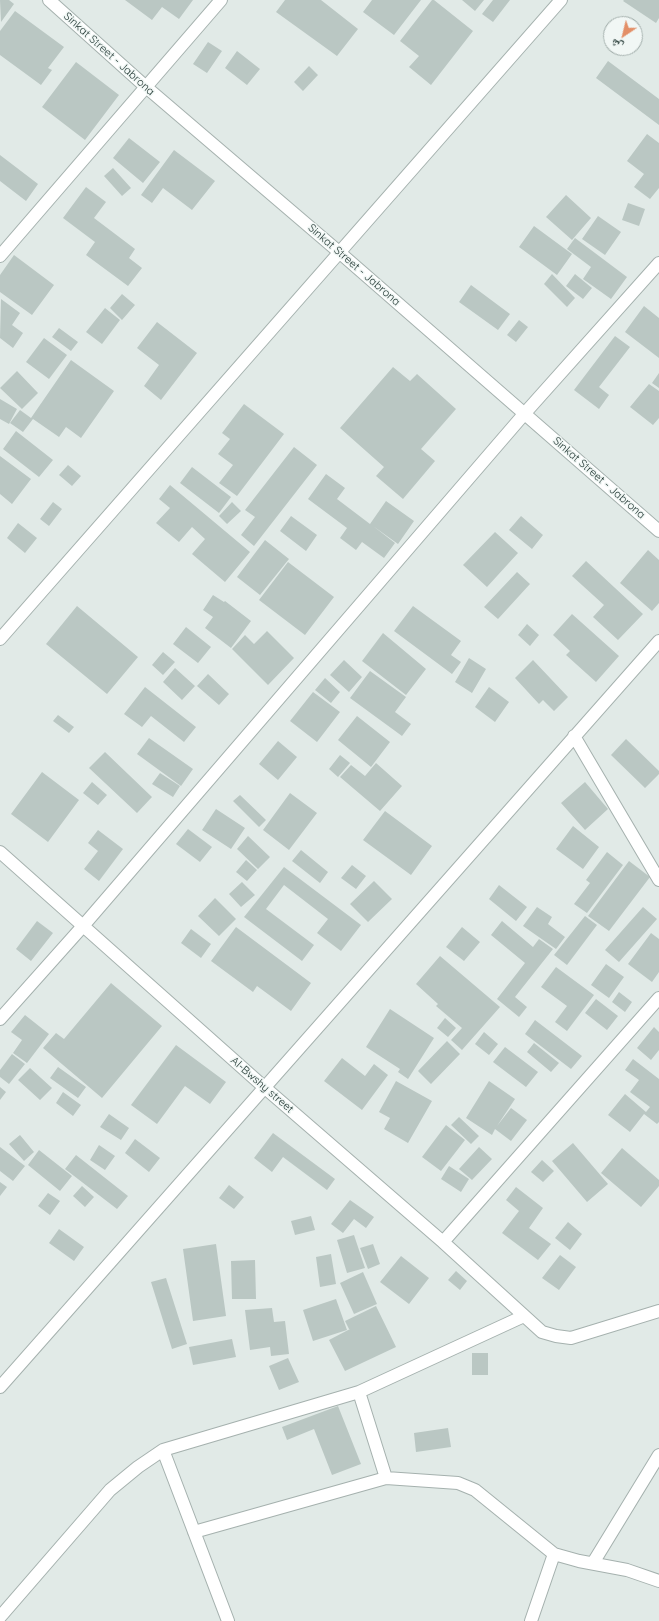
<!DOCTYPE html>
<html>
<head>
<meta charset="utf-8">
<style>
  body { margin:0 }
  #map { position:relative; width:659px; height:1621px; overflow:hidden; background:#e1eae7; font-family:Quicksand,"Noto Naskh Arabic",sans-serif }
  canvas { display:block }
  .north { position:absolute; left:603px; top:16px; width:40px; height:40px; box-sizing:border-box; background:#f1f7f5; border:1px solid #9faba8; border-radius:50%; rotate:215deg; font-size:11px; font-weight:700; line-height:16px; text-align:center; color:#243935 }
  .north::after { content:''; display:block; margin:auto; width:14px; height:18px; background:#e38f67; clip-path:polygon(50% 0,100% 100%,50% 72%,0 100%) }
</style>
</head>
<body>
<div id="map">
<canvas width="659" height="1621"></canvas>
<div class="north">ش</div>
</div>
<script>
const c = document.querySelector('canvas').getContext('2d');
c.lineJoin = 'round';
function fillPath(path, color) { c.fillStyle = color; c.fill(path, 'evenodd'); }
const shape = rows => new Path2D(rows.map(r => 'M' + r).join(''));
function stroke(path, color, width, dash) { c.strokeStyle = color; c.lineWidth = width; c.lineCap = dash ? 'butt' : 'round'; c.setLineDash(dash || []); c.stroke(path); }
function write(font, color, halo, rows, align = 'center') {
  c.font = font + ' Quicksand,sans-serif'; c.lineWidth = 3; c.setLineDash([]); c.textBaseline = 'middle'; c.strokeStyle = halo; c.fillStyle = color; for (const [text, x, y, turn = 0] of rows) {
    c.save(); c.translate(x, y); c.rotate((+turn || 0) * Math.PI / 180); c.textAlign = isNaN(turn) ? turn : align; if (halo) c.strokeText(text, 0, 0); c.fillText(text, 0, 0); c.restore();
  }
}
fillPath(shape([
  [0,0,9,0,14,4,1,22],
  [125,0,193,0,179,19,162,7,152,20],
  [285,0,321,0,358,29,337,56,276,12],
  [372,0,421,0,394,35,363,12],
  [432,0,434,0,473,31,431,85,409,67,419,56,400,41],
  [462,0,484,0,475,11],
  [493,0,510,0,493,22,482,14],
  [624,0,659,0,659,18,656,23,623,1],
  [15,11,64,47,48,68,52,70,41,85,0,55,0,31],
  [208,42,222,51,207,73,193,64],
  [237,51,260,69,247,85,225,68],
  [608,61,659,99,659,125,596,78],
  [76,62,119,95,85,140,42,107],
  [309,66,318,75,303,91,294,82],
  [647,134,659,143,659,188,650,199,634,187,644,174,627,161],
  [129,138,160,162,143,183,113,158],
  [174,150,215,181,192,210,163,188,152,203,141,195],
  [0,155,38,184,26,201,0,181],
  [113,168,131,188,122,196,104,176],
  [86,187,106,202,94,218,135,249,129,258,142,268,128,286,86,255,95,242,63,218],
  [566,195,591,218,572,240,546,217],
  [628,203,645,209,639,226,622,220],
  [598,216,621,232,605,255,582,239],
  [534,226,572,254,557,275,519,247],
  [575,238,627,277,611,299,583,279,591,267,567,249],
  [14,255,54,285,32,315,0,292,0,275],
  [552,274,575,298,567,307,544,284],
  [575,274,592,288,583,299,566,286],
  [471,285,510,314,498,330,459,302],
  [122,294,135,305,122,320,110,308],
  [1,299,20,313,12,325,23,333,13,348,0,338],
  [644,306,659,318,659,358,625,332],
  [105,308,120,320,102,344,86,332],
  [519,320,528,327,516,342,507,335],
  [157,322,197,353,161,400,144,386,159,365,137,348],
  [59,328,78,342,71,351,52,337],
  [615,336,630,347,599,387,609,395,599,409,574,390],
  [44,338,67,355,49,379,26,362],
  [71,360,114,391,81,438,66,427,59,437,33,419,23,432,10,423,20,410,31,418],
  [393,367,410,381,417,374,456,409,421,449,435,461,403,499,376,476,384,467,340,428],
  [17,371,38,393,22,409,0,388],
  [659,373,659,388,652,383],
  [649,384,659,391,659,418,653,425,630,407],
  [0,399,17,409,9,424,0,419],
  [244,404,284,434,237,496,219,483,233,465,218,454,230,439,222,433],
  [16,431,53,460,39,477,3,449],
  [294,447,317,465,254,546,241,535,255,517,245,510],
  [0,456,31,479,12,504,0,494],
  [68,465,81,476,72,486,59,475],
  [192,467,231,497,219,513,180,483],
  [326,474,345,488,337,499,370,524,386,501,414,521,398,544,373,526,395,543,384,558,362,542,356,550,340,538,347,528,308,499],
  [170,485,250,552,225,582,192,554,205,539,192,527,179,542,156,523,170,508,159,499],
  [53,502,62,509,49,526,40,519],
  [232,502,241,511,227,524,219,516],
  [291,516,317,535,306,551,280,531],
  [521,516,543,535,532,549,509,530],
  [18,523,37,538,25,553,7,538],
  [495,532,518,553,487,587,463,565],
  [265,540,289,559,260,595,237,577],
  [648,550,659,560,659,603,652,611,620,583],
  [586,561,643,614,618,640,593,617,604,605,572,576],
  [288,562,334,597,305,635,259,600],
  [517,572,530,584,498,619,484,607],
  [213,595,224,602,225,601,251,621,231,648,205,628,213,617,203,610],
  [77,606,138,657,107,694,46,644],
  [413,606,461,641,451,655,461,662,452,674,394,631],
  [572,614,619,656,596,682,566,655,570,651,553,635],
  [527,624,539,635,530,646,518,635],
  [186,627,211,647,198,663,173,644],
  [267,631,294,658,268,685,232,649,245,635,254,644],
  [383,633,426,669,406,695,362,661],
  [163,652,175,662,163,675,152,665],
  [469,658,486,669,472,693,455,682],
  [344,660,362,677,349,692,330,675],
  [533,660,568,697,554,711,543,700,539,704,515,678],
  [175,668,195,686,182,700,163,682],
  [370,671,406,697,395,712,411,724,402,736,350,698],
  [208,674,229,694,219,705,197,686],
  [325,678,340,692,331,703,315,690],
  [145,687,196,727,184,742,151,716,142,727,124,714],
  [489,687,509,702,495,722,475,707],
  [313,692,340,712,317,742,290,721],
  [58,715,74,727,69,733,53,721],
  [357,716,390,742,371,767,338,740],
  [149,738,193,769,181,786,137,754],
  [626,739,659,771,659,774,645,788,611,755],
  [278,741,297,757,278,780,259,764],
  [105,752,152,797,137,813,89,768],
  [340,755,350,763,338,777,329,769],
  [376,763,402,786,380,811,340,777,351,765,365,776],
  [42,772,79,800,48,842,11,814],
  [160,773,180,786,173,797,152,784],
  [92,782,107,795,98,805,83,793],
  [585,782,608,809,585,830,561,803],
  [290,793,317,813,289,850,263,830],
  [240,795,266,820,259,827,233,801],
  [216,809,245,828,231,849,202,830],
  [385,811,432,846,411,875,363,840],
  [573,826,599,847,583,869,556,849],
  [188,829,212,847,200,862,176,844],
  [98,830,123,849,99,881,84,869,98,851,88,843],
  [248,836,270,857,258,869,237,849],
  [301,850,328,872,320,883,292,861],
  [607,852,623,865,587,913,574,904,590,883,586,880],
  [246,860,257,870,247,881,236,872],
  [629,861,650,877,609,931,588,916],
  [352,865,366,876,356,889,341,878],
  [284,867,361,925,341,951,317,933,328,919,284,885,266,909,314,945,302,961,244,917],
  [374,881,392,899,368,922,350,904],
  [242,882,255,895,241,907,229,894],
  [499,885,527,907,516,921,489,899],
  [215,898,236,919,219,936,198,916],
  [537,907,552,917,548,924,565,937,556,949,523,926],
  [643,907,657,919,619,962,605,950],
  [585,916,597,925,567,965,554,955],
  [37,921,53,933,31,961,16,949],
  [502,921,533,947,539,939,553,949,515,997,527,1007,519,1017,497,999,525,963,491,935],
  [236,927,311,983,291,1011,257,986,253,992,211,961],
  [462,927,480,942,464,961,446,947],
  [191,929,211,944,201,958,181,943],
  [651,933,659,939,659,972,652,982,628,964],
  [440,956,500,1007,462,1050,451,1040,462,1028,436,1006,438,1004,416,984],
  [606,964,624,977,609,998,591,985],
  [556,967,594,995,567,1031,555,1022,567,1006,541,987],
  [111,983,162,1026,102,1098,43,1048,56,1033,64,1039],
  [619,992,632,1002,625,1012,612,1002],
  [596,999,618,1016,607,1030,585,1013],
  [390,1009,434,1038,408,1079,398,1072,400,1069,366,1047],
  [25,1015,49,1034,27,1063,13,1053,22,1040,11,1032],
  [445,1018,456,1028,448,1037,437,1028],
  [535,1020,582,1056,571,1069,525,1034],
  [654,1027,659,1032,659,1050,651,1060,637,1048],
  [484,1032,498,1044,489,1055,475,1044],
  [447,1041,460,1054,431,1084,418,1071],
  [534,1043,559,1063,551,1072,527,1052],
  [176,1045,226,1082,210,1104,185,1086,157,1124,131,1105],
  [505,1047,538,1072,526,1087,493,1062],
  [12,1054,25,1064,9,1084,0,1077,0,1070],
  [342,1058,365,1076,374,1064,388,1075,362,1110,324,1081],
  [633,1059,659,1079,659,1122,657,1124,644,1114,630,1132,608,1115,625,1094,646,1112,650,1107,630,1092,639,1080,625,1070],
  [58,1067,86,1087,78,1098,50,1078],
  [30,1068,52,1088,40,1100,18,1080],
  [396,1081,432,1101,408,1143,384,1129,390,1118,379,1112],
  [489,1081,515,1099,497,1126,511,1108,527,1120,511,1141,495,1129,492,1135,466,1118],
  [0,1087,6,1092,0,1100],
  [63,1092,81,1105,73,1116,56,1103],
  [109,1114,129,1128,121,1140,100,1127],
  [459,1117,479,1136,471,1144,451,1125],
  [446,1125,465,1140,441,1171,422,1157],
  [273,1133,335,1179,327,1190,283,1157,272,1172,254,1158],
  [20,1135,34,1152,24,1161,9,1144],
  [135,1139,160,1158,149,1172,125,1153],
  [573,1143,608,1184,587,1202,552,1161],
  [99,1145,115,1156,105,1170,90,1160],
  [0,1147,25,1166,13,1181,0,1171],
  [479,1147,492,1159,472,1180,459,1169],
  [622,1148,659,1180,659,1186,641,1207,601,1173],
  [39,1150,72,1176,60,1191,28,1165],
  [76,1155,128,1196,117,1209,65,1169],
  [542,1160,554,1171,543,1182,531,1172],
  [449,1166,469,1179,461,1192,441,1179],
  [0,1182,7,1187,0,1196],
  [229,1185,244,1197,234,1209,219,1198],
  [82,1186,94,1197,85,1207,73,1196],
  [516,1187,543,1208,529,1228,551,1244,538,1260,502,1233,519,1211,506,1200],
  [48,1193,60,1201,50,1215,38,1206],
  [350,1200,374,1217,366,1228,354,1219,343,1233,331,1224],
  [311,1216,315,1230,295,1235,291,1221],
  [568,1222,582,1234,570,1250,555,1238],
  [59,1229,84,1247,74,1261,49,1243],
  [354,1235,365,1268,347,1273,337,1240],
  [216,1244,226,1316,193,1321,183,1249],
  [373,1244,380,1264,368,1269,360,1248],
  [331,1254,336,1284,320,1287,316,1257],
  [560,1255,576,1267,559,1290,542,1278],
  [401,1256,429,1278,409,1304,380,1282],
  [255,1260,256,1299,232,1299,231,1261],
  [456,1271,467,1281,460,1290,448,1280],
  [363,1272,377,1304,354,1314,340,1283],
  [166,1278,187,1344,172,1349,151,1282],
  [336,1299,347,1330,313,1341,303,1310],
  [376,1306,396,1347,345,1371,329,1340,350,1329,349,1329,345,1321],
  [272,1308,274,1322,285,1321,289,1354,271,1356,270,1347,250,1350,245,1310],
  [232,1339,236,1357,193,1365,189,1347],
  [472,1353,488,1353,488,1375,472,1375],
  [288,1358,299,1382,279,1390,269,1366],
  [338,1406,361,1464,332,1475,314,1429,287,1440,282,1427],
  [448,1428,451,1447,416,1452,414,1433]
]), '#bac7c3');
const street = shape([
  [49,0,146,87,339,252,659,531],
  [0,256,221,0],
  [0,639,561,0],
  [574,736,659,880],
  [0,852,264,1087,443,1242,542,1332,556,1336,571,1338,659,1311],
  [0,1019,83,926,525,413,659,263],
  [443,1242,659,998],
  [0,1387,659,641],
  [359,1392,524,1316],
  [163,1450,228,1621],
  [194,1532,386,1478],
  [593,1563,659,1455],
  [0,1617,110,1490,138,1467,163,1450,359,1392,386,1478,458,1483,475,1490,554,1554,579,1561,627,1570,659,1581],
  [531,1621,554,1554]
]);
stroke(street, '#a5b1ae', 14);
stroke(street, '#fff', 12);
write('11px', '#243935', '#f1f7f5', [
  ["Sinkat Street - Jabrona",109,54,42],
  ["Sinkat Street - Jabrona",354,265,41],
  ["Sinkat Street - Jabrona",599,478,41],
  ["Al-Bwshy street",262,1085,41]
]);
</script>
</body>
</html>
